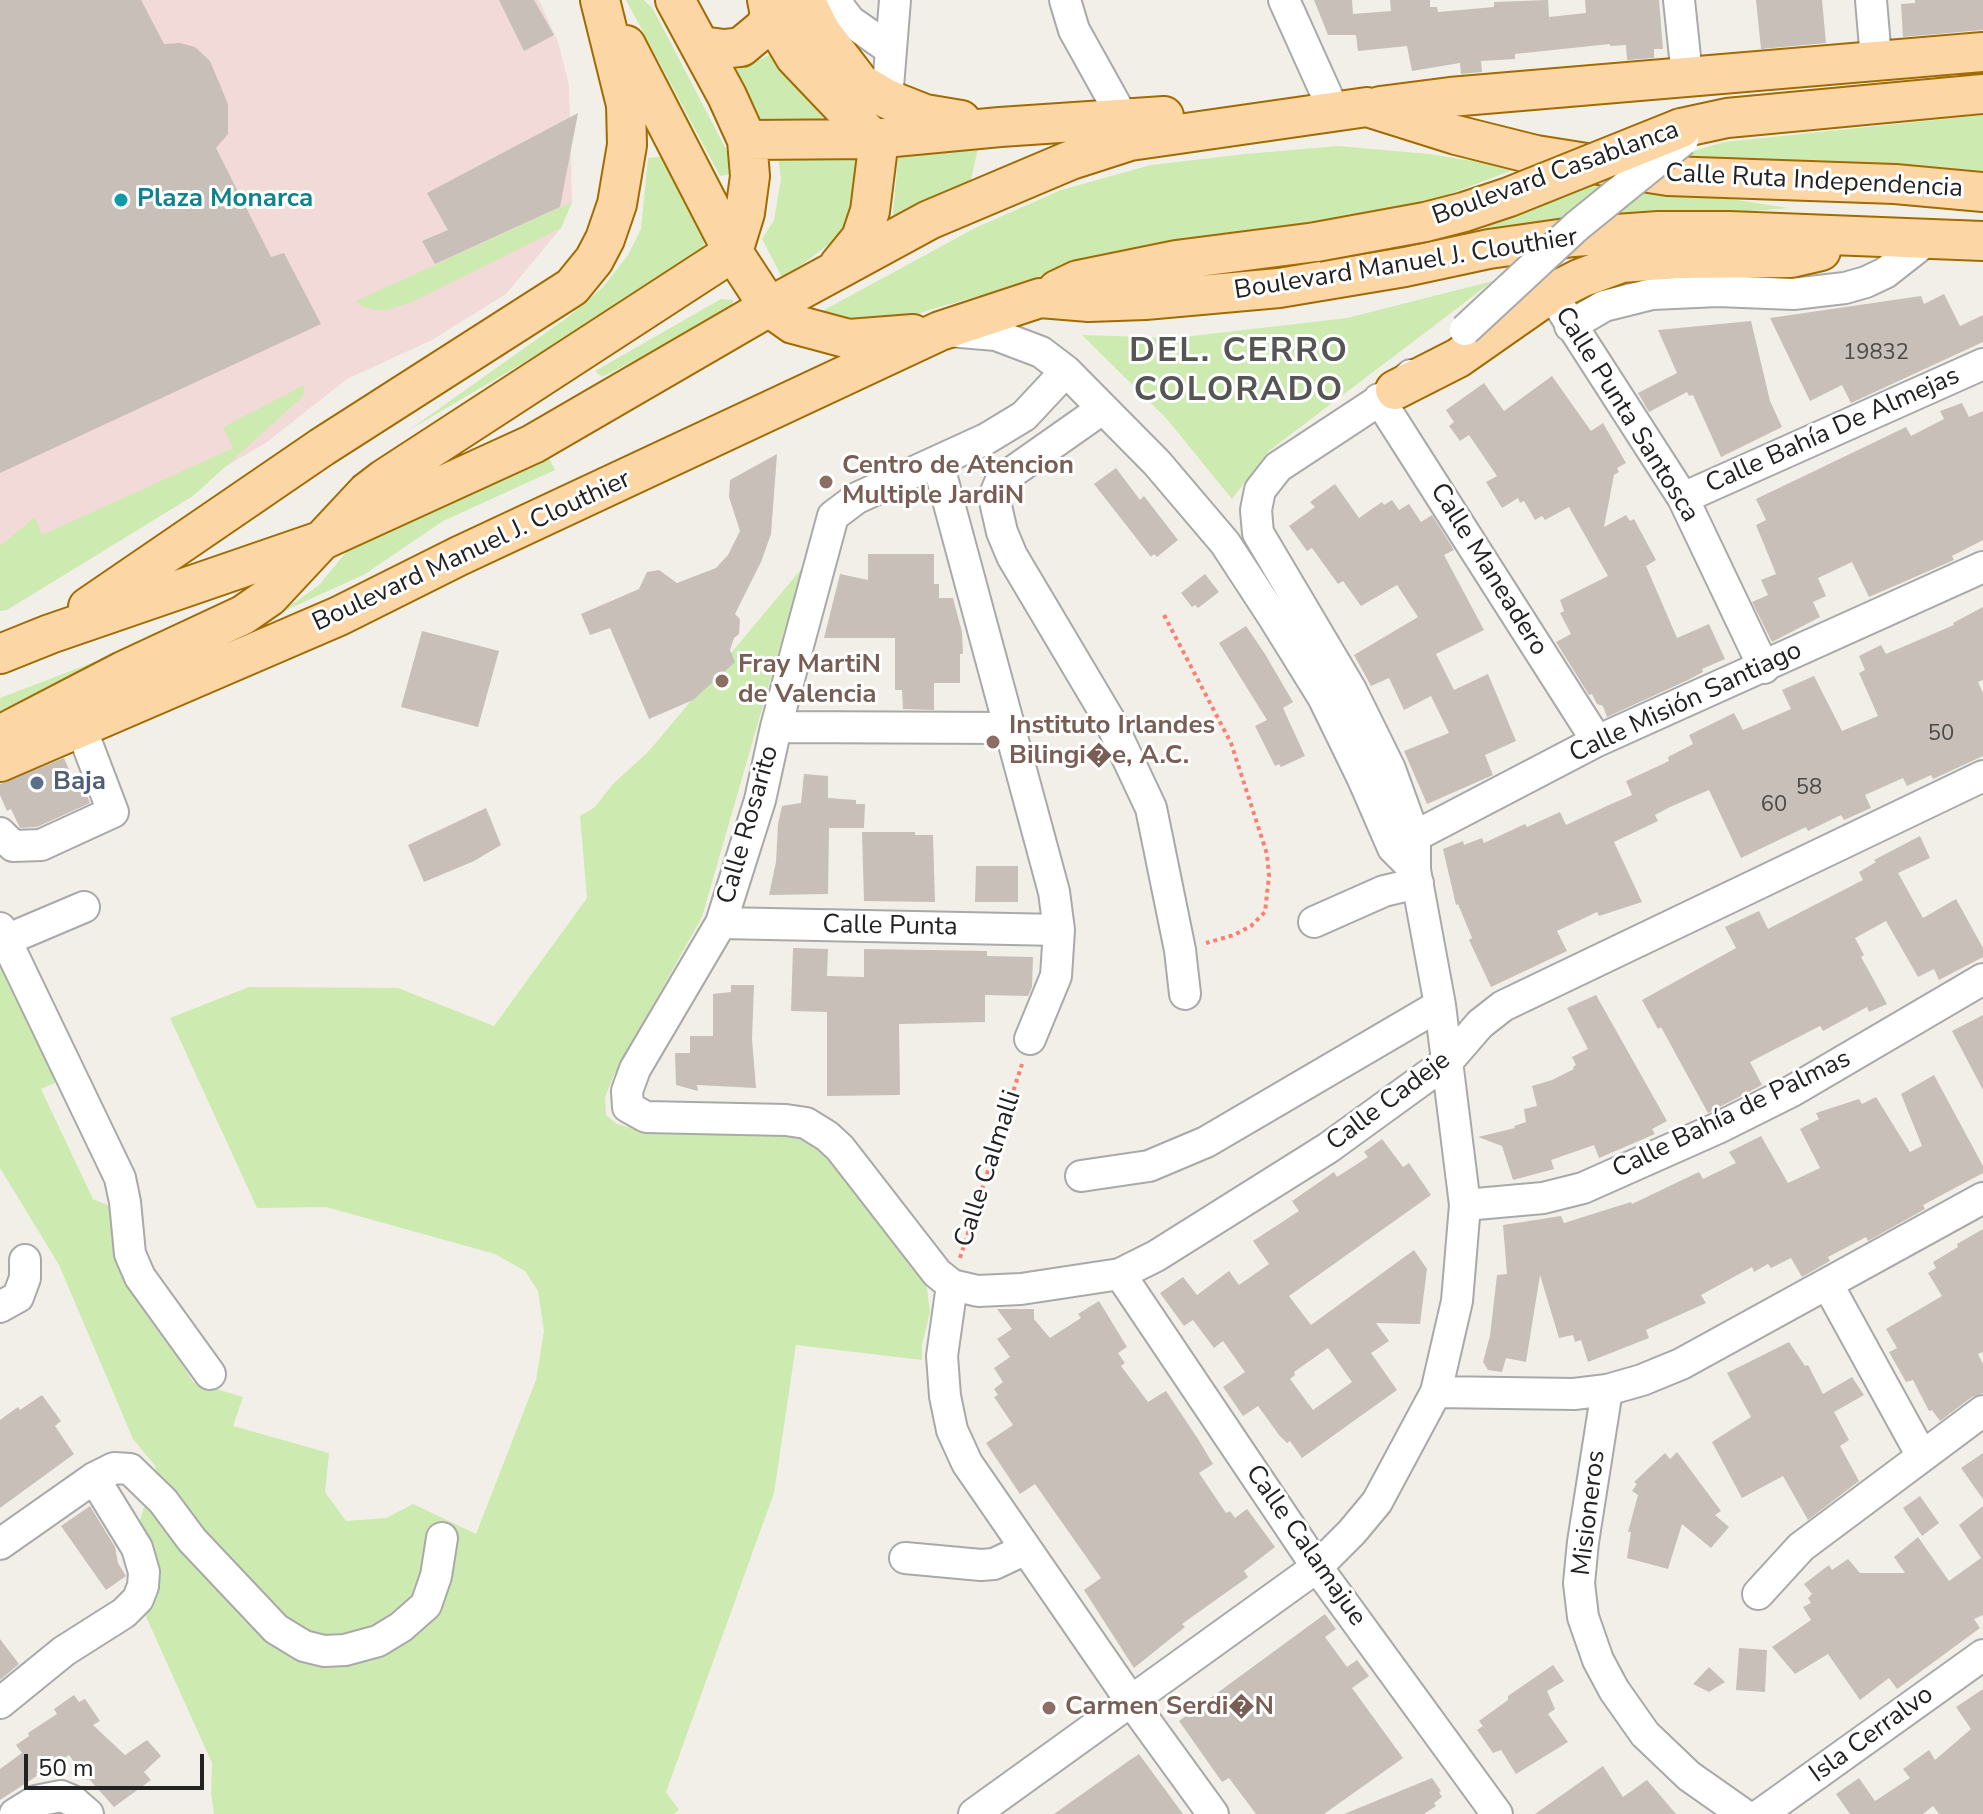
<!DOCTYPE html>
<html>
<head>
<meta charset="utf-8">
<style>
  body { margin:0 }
  #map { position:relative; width:1983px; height:1814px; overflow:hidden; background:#f2efe9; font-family:"Nunito Sans",sans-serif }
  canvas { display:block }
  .scale { position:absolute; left:24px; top:1754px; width:180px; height:36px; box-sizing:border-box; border:4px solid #222; border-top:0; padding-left:10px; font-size:24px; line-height:28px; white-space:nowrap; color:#222; -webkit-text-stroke:6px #fff; paint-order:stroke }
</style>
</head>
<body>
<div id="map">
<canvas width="1983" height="1814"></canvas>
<div class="scale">50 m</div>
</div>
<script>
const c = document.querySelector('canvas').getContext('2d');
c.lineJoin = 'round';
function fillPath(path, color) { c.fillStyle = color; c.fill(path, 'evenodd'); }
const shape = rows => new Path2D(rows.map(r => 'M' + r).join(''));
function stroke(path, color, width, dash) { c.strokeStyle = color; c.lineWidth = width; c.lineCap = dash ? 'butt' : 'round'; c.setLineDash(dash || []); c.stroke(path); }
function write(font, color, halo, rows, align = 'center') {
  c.font = font + ' "Nunito Sans",sans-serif'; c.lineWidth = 6; c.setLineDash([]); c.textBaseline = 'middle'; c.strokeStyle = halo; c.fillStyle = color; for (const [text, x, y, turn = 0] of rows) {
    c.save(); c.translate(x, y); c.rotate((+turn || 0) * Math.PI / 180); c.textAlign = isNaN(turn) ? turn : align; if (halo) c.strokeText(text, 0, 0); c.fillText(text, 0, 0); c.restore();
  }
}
fillPath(shape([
  [0,0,539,0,558,42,569,85,572,202,561,228,506,294,432,340,347,379,267,442,0,600]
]), '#f2dad9');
fillPath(shape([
  [626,0,644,0,653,9,728,153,732,174,720,176],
  [770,55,830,126,791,132,760,119,736,70],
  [1983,115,1983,171,1897,164,1709,164,1664,160,1724,142],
  [979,144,970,184,892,224,899,148],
  [1338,146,1429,154,1518,168,1418,206,1115,258,929,310,898,321,865,326,813,316,975,228,1061,190,1151,165,1245,154],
  [855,152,860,173,845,232,783,279,762,239,774,220,781,179,778,156],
  [670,156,705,236,703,249,692,264,409,430,568,317,603,287,628,255,641,229,648,158],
  [1587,177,1789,208,1472,234],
  [572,202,561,228,410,303,387,310,375,310,364,307,356,301],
  [1493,281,1269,451,1232,499,1166,418,1082,335,1175,338,1347,318],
  [721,299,733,300,732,311,602,377,595,371],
  [304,385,304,394,301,398,193,496,7,610,0,611,0,546,35,517,42,535,233,448,223,427],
  [548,456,555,470,443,521,365,574,280,613,319,585,347,551],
  [803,567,702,917,613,1077,605,1097,606,1115,617,1124,635,1129,765,1130,793,1133,821,1148,926,1281,930,1312,922,1345,922,1360,796,1345,774,1493,666,1792,679,1810,674,1814,214,1814,211,1793,212,1763,138,1599,138,1527,156,1467,133,1439,59,1265,0,1168,0,956,64,1079,41,1089,93,1199,112,1207,150,1312,193,1382,243,1397,233,1426,329,1453,325,1492,346,1521,386,1518,413,1504,476,1534,536,1380,544,1331,538,1291,525,1271,495,1254,326,1207,257,1208,170,1018,249,987,398,988,494,1026,587,898,580,816,595,807,613,784,649,751],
  [191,625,0,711,0,698]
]), '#cdebb0');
fillPath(shape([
  [0,0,141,0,164,44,180,43,195,47,210,61,228,104,228,134,216,148,271,257,284,253,321,324,0,473],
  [499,0,534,0,554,35,524,51],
  [1314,0,1352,0,1353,14,1391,11,1390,0,1430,0,1430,7,1437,7,1438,12,1494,7,1494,2,1548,0,1549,17,1586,13,1585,0,1659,0,1663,49,1654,49,1654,58,1627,60,1626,45,1610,46,1610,44,1515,54,1515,59,1481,61,1482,72,1461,74,1460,63,1412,71,1407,46,1358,51,1356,35,1328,35],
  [1756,0,1822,0,1826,43,1761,49],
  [1915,0,1983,0,1983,30,1903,37,1901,4,1915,3],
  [578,113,560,207,435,264,422,241,448,230,427,193],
  [1944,294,1960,326,1983,315,1983,342,1851,403,1842,385,1810,401,1770,318,1921,296,1924,304],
  [1751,321,1770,401,1782,427,1721,457,1693,395,1689,396,1687,392,1649,412,1638,393,1677,373,1658,330],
  [1552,376,1591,431,1603,423,1626,463,1617,468,1619,472,1614,475,1604,527,1626,515,1630,521,1634,519,1656,560,1646,566,1677,638,1709,624,1725,659,1702,669,1703,672,1688,680,1607,717,1603,706,1597,704,1592,694,1589,695,1556,642,1571,634,1560,613,1564,611,1560,600,1608,576,1569,507,1545,520,1542,516,1535,520,1524,501,1520,503,1518,498,1502,508,1486,482,1497,476,1469,435,1460,441,1449,426,1454,422,1446,410,1484,383,1504,411],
  [1962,403,1969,417,1983,411,1983,540,1952,556,1954,560,1869,597,1852,562,1818,578,1826,596,1813,602,1820,617,1772,642,1752,602,1768,595,1761,580,1776,574,1756,525,1766,520,1756,499,1906,427,1911,436,1944,419,1940,411],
  [777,454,771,534,761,562,735,614,740,619,739,634,734,638,730,650,735,662,693,700,649,719,610,628,590,635,581,614,639,589,647,572,659,570,677,583,716,568,728,555,740,531,729,497,730,480],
  [1116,468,1140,500,1144,496,1178,540,1157,557,1154,554,1151,557,1094,484],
  [1335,484,1359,518,1382,502,1384,505,1392,500,1399,510,1409,504,1421,522,1432,515,1454,550,1444,555,1484,630,1436,654,1454,690,1488,674,1516,741,1485,755,1493,775,1427,804,1404,751,1449,733,1431,696,1404,710,1389,678,1371,686,1354,655,1418,617,1397,585,1361,606,1343,581,1338,584,1312,548,1307,551,1289,526,1315,507,1310,502],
  [868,554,934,554,934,584,939,584,939,598,953,598,962,632,963,654,960,654,960,683,934,683,934,710,903,709,902,690,895,690,895,638,824,638,840,574,868,580],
  [1205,574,1219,592,1198,608,1195,605,1192,607,1181,593],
  [1983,607,1983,680,1978,682,1983,693,1983,756,1933,779,1931,775,1907,786,1903,778,1865,795,1871,808,1844,820,1841,815,1808,831,1806,827,1741,858,1709,790,1670,807,1655,815,1658,821,1614,842,1642,902,1599,916,1597,912,1557,931,1567,951,1491,987,1469,940,1472,938,1458,904,1456,905,1443,849,1463,841,1464,845,1482,838,1484,843,1525,824,1527,827,1560,812,1566,825,1609,805,1632,795,1626,781,1669,761,1668,757,1693,744,1689,735,1734,713,1743,730,1791,709,1782,690,1814,676,1842,731,1878,716,1859,673,1865,670,1859,656,1881,645,1886,654,1954,625,1953,623],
  [1246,626,1265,654,1293,702,1283,708,1305,756,1281,767,1279,764,1275,766,1255,726,1267,720,1219,643],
  [422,631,499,651,478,727,401,707],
  [64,758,77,788,83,785,90,803,37,827,20,828,11,809,7,811,0,795,0,784],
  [804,774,828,776,828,798,856,800,856,804,865,804,864,828,829,828,828,894,769,895,776,862,778,824,782,806,801,803],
  [486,808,501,845,474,861,424,882,408,845],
  [862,832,915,832,915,835,933,835,935,902,864,901],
  [1920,836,1930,858,1898,873,1923,918,1956,899,1983,948,1983,957,1939,980,1934,969,1918,977,1886,921,1855,938,1864,955,1861,957,1887,1004,1869,1012,1867,1007,1823,1031,1820,1026,1750,1062,1762,1085,1708,1113,1661,1027,1658,1029,1642,1000,1736,948,1725,927,1759,911,1768,929,1863,880,1859,872,1876,862,1874,860],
  [976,866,1018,866,1018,902,975,902],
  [793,948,828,949,827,976,864,977,864,949,987,951,987,956,1033,957,1032,987,1028,996,985,995,985,1022,899,1024,900,1095,827,1096,827,1012,791,1011],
  [731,985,754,985,752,1039,756,1088,697,1085,698,1091,676,1085,675,1053,690,1053,690,1036,713,1036,713,994,731,992],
  [1596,995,1667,1121,1652,1129,1655,1134,1599,1158,1594,1145,1551,1160,1554,1169,1513,1180,1502,1146,1478,1137,1515,1128,1514,1126,1526,1122,1524,1109,1537,1106,1532,1086,1552,1080,1574,1069,1573,1067,1576,1065,1572,1057,1588,1049,1567,1008],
  [1983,1015,1983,1090,1952,1031],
  [1934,1075,1983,1166,1983,1173,1923,1205,1925,1209,1868,1241,1866,1237,1828,1257,1830,1261,1802,1277,1791,1258,1771,1268,1768,1264,1754,1272,1752,1267,1701,1295,1706,1303,1646,1330,1649,1338,1588,1362,1581,1340,1575,1342,1573,1335,1559,1338,1540,1275,1526,1362,1506,1358,1502,1372,1488,1370,1483,1362,1490,1336,1497,1275,1507,1274,1503,1225,1561,1216,1564,1223,1631,1202,1632,1204,1699,1172,1703,1179,1736,1163,1729,1152,1761,1136,1788,1183,1820,1168,1800,1129,1819,1119,1816,1113,1859,1099,1862,1104,1876,1097,1910,1152,1922,1146,1901,1094],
  [1382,1139,1403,1167,1409,1163,1431,1195,1289,1296,1311,1325,1414,1250,1427,1269,1420,1324,1376,1323,1389,1341,1371,1353,1397,1390,1302,1458,1290,1441,1287,1443,1279,1435,1258,1406,1243,1416,1223,1387,1245,1372,1223,1341,1214,1348,1193,1320,1184,1326,1160,1293,1183,1277,1197,1295,1229,1271,1239,1285,1269,1264,1253,1241,1299,1211,1292,1201,1334,1172,1337,1177,1368,1157,1364,1152],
  [1328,1348,1352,1382,1313,1410,1290,1379,1295,1375,1294,1372],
  [1983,1229,1983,1352,1978,1354,1983,1364,1983,1393,1972,1397,1940,1421,1932,1410,1929,1411,1913,1380,1906,1382,1889,1352,1897,1348,1886,1329,1942,1296,1928,1273,1936,1268,1933,1262,1958,1247,1957,1244],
  [1099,1301,1127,1347,1118,1353,1125,1363,1121,1366,1148,1402,1166,1391,1198,1439,1213,1464,1199,1473,1226,1513,1230,1511,1235,1518,1247,1509,1275,1547,1244,1571,1248,1577,1182,1624,1185,1627,1134,1668,1084,1590,1101,1578,1035,1484,1020,1494,986,1443,1013,1425,994,1397,998,1395,994,1389,1003,1382,994,1368,1010,1357,997,1339,1012,1329,997,1309,1034,1309,1034,1319,1050,1338,1081,1318,1078,1314],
  [1789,1342,1805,1366,1808,1365,1823,1394,1852,1377,1864,1395,1834,1412,1849,1440,1840,1446,1859,1481,1808,1520,1783,1476,1742,1498,1712,1442,1751,1417,1727,1373],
  [42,1395,61,1421,55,1426,74,1454,0,1508,0,1420,18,1407,20,1410],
  [1677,1452,1721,1511,1715,1515,1729,1527,1711,1548,1682,1524,1668,1569,1627,1558,1631,1532,1628,1532,1638,1495,1632,1491,1637,1484,1634,1482,1665,1453,1670,1459],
  [1983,1453,1983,1499,1961,1468],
  [1920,1496,1939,1523,1922,1536,1903,1508],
  [90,1506,115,1547,118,1563,126,1576,106,1590,61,1526],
  [1983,1506,1983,1615,1974,1619,1980,1628,1897,1689,1889,1678,1860,1700,1828,1654,1795,1674,1772,1647,1811,1620,1803,1607,1811,1603,1808,1598,1812,1594,1804,1584,1829,1565,1832,1570,1848,1559,1860,1573,1905,1573,1894,1557,1918,1537,1949,1581,1981,1558,1959,1525],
  [1325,1614,1336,1629,1325,1637,1347,1667,1357,1660,1369,1676,1352,1688,1403,1758,1324,1814,1256,1814,1229,1778,1222,1782,1179,1721],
  [0,1639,19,1664,0,1680],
  [1739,1648,1767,1650,1765,1692,1736,1690],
  [1553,1665,1564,1681,1547,1691,1555,1709,1548,1714,1568,1742,1516,1774,1501,1750,1493,1753,1482,1737,1477,1730,1483,1726,1479,1721,1508,1700,1508,1696],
  [1709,1667,1725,1682,1709,1692,1693,1684],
  [1983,1689,1983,1814,1939,1814,1933,1806,1923,1814,1850,1814,1836,1794,1859,1778,1875,1801,1910,1778,1903,1769,1929,1750,1935,1760,1971,1729,1956,1707],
  [74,1695,79,1702,85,1699,100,1721,93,1725,125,1755,147,1740,161,1756,144,1772,151,1780,114,1807,89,1779,87,1780,69,1755,0,1800,0,1769,22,1753,16,1745,29,1736,28,1733,57,1714,54,1709],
  [1139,1754,1183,1814,1054,1814,1130,1760],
  [1603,1766,1623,1797,1647,1780,1676,1814,1535,1814],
  [1432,1778,1441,1791,1439,1792,1442,1797,1434,1803,1436,1806,1424,1814,1344,1814]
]), '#c7bfb8');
const minor = shape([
  [838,0,840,8,850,21,890,49],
  [1065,0,1074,30,1123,118,1128,135],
  [1284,0,1334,111],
  [1679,0,1687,76],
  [1871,0,1876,59],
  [887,99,895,0],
  [1551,293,1683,498,1764,668],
  [1570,326,1604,306,1652,294,1718,291,1793,294,1845,288,1866,282,1885,273,1931,237],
  [949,331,996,335,1041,352,1066,371,1157,463,1225,543,1274,618,1323,697,1363,779,1393,848,1415,870],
  [1066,371,1024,416,986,439,857,498,833,516,776,727,760,800,721,923,635,1069,627,1091,628,1107,646,1117,786,1120,806,1123,827,1136,840,1148,937,1273,952,1285,978,1291,1021,1289,1120,1274,1156,1256,1328,1148,1448,1061,1480,1024,1503,1006,1983,776],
  [1379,399,1597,741],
  [1102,409,1001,480,994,497,1002,532,1012,556,1110,721,1151,808,1180,950,1185,994],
  [938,463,1054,892,1059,930,1056,976,1030,1039],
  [1683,498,1983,364],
  [776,727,1011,728],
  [0,833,13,846,41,845,113,812,81,728],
  [1398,845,1597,741,1983,567],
  [1314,922,1384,891,1418,883],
  [721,923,1059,930],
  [0,928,120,1178,125,1202,130,1254,140,1277,210,1374],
  [6,940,84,907],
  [1081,1176,1149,1166,1206,1142,1440,1005],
  [1465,1205,1543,1198,1583,1188,1718,1128,1792,1091,1983,979],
  [1120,1274,1317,1567,1497,1814],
  [952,1285,942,1356,945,1396,952,1430,967,1463,1131,1701,1213,1814],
  [1828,1285,1922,1456],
  [0,1307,18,1297,25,1278,25,1260],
  [1607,1390,1583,1542,1579,1583,1583,1617,1598,1660,1614,1690,1645,1734,1689,1776,1743,1814],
  [1436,1392,1574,1394,1607,1390,1642,1380,1681,1364,1983,1198],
  [0,1544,94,1478,114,1468,130,1469,163,1501,192,1540,276,1629,304,1646,324,1651,345,1650,378,1641,401,1627,426,1605,436,1576,442,1538],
  [905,1558,981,1565,994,1564,1026,1549],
  [1758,1594,1801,1547,1983,1411],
  [0,1703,64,1651,124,1613,138,1599,143,1586,144,1572,137,1548,94,1478],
  [15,1814,36,1801,61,1796,73,1801,88,1814],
  [974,1814,1317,1567,1352,1532,1377,1502,1436,1392,1457,1301,1465,1205,1440,1005,1415,870,1415,838,1390,769,1351,690,1258,533,1256,510,1260,490,1278,467,1395,390,1411,375],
  [1761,1814,1983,1655]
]);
const major = shape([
  [767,0,770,15,795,57,873,139,877,155,870,211,861,238,839,265],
  [805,0,821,32,860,83,887,99,925,114,961,120],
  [626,45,733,252,769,307,793,324,849,339,913,334],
  [701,46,724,49,741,47,765,27,770,15],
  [1380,106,1450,97,1983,52],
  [1681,128,1727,118,1983,94],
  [747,140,873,139,1000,127,1164,116],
  [1057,290,1078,280,1176,260,1316,242],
  [1395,390,1458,358,1551,293,1581,278,1622,263,1675,259,1791,258,1821,251],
  [88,607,322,447,572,287,594,260,605,239,617,204,627,145,626,105,600,0],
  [0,654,50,634,323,540,533,444,769,307,929,220,1071,160,1130,141,1367,107,1456,135,1536,155,1668,176,1895,184,1983,192],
  [0,735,123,671,243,615,269,597,367,492,384,479,733,252,745,213,750,176,747,140,727,96,675,0],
  [0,762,339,616,459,556,940,331,1040,298,1089,302,1145,300,1279,288,1405,267,1489,249,1573,237,1659,231,1729,231,1983,241]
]);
stroke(minor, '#a9a9a9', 34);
stroke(major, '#a06b00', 42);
stroke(shape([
  [1164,615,1231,743,1267,854,1269,876,1265,912,1251,926,1234,935,1206,943],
  [960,1258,1022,1064]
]), '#fa8072', 4, [4, 4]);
stroke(minor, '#fff', 30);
stroke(major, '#fcd6a4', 38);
const minorBridge = shape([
  [1465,330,1577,226,1683,140]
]);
const majorBridge = shape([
  [1316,242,1425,222,1464,212,1509,197,1681,128]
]);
stroke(minorBridge, '#a9a9a9', 34, []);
stroke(majorBridge, '#a06b00', 42, []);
stroke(minorBridge, '#fff', 30);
stroke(majorBridge, '#fcd6a4', 38);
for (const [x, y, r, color] of [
  [121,200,8,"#0f9aa8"],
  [826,482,8,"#8d6e63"],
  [722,681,8,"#8d6e63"],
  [993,742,8,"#8d6e63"],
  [37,783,8,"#5c6f8a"],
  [1049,1708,8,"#8d6e63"]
]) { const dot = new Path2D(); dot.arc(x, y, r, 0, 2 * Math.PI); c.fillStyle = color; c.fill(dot); stroke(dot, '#fff', 3); }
write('22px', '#4b4948', null, [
  ["19832",1876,354],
  ["50",1941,735],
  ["58",1809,789],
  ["60",1774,806]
]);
write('26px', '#222', '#fff', [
  ["Boulevard Casablanca",1556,174,-20],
  ["Calle Ruta Independencia",1814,182,3],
  ["Boulevard Manuel J. Clouthier",1406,265,-9],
  ["Calle Punta Santosca",1626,415,58],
  ["Calle Bahía De Almejas",1833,431,-24],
  ["Boulevard Manuel J. Clouthier",472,552,-25],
  ["Calle Maneadero",1488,570,58],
  ["Calle Misión Santiago",1686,703,-25],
  ["Calle Rosarito",749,825,-74],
  ["Calle Punta",890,927,1],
  ["Calle Cadeje",1389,1102,-37],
  ["Calle Bahía de Palmas",1732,1115,-26],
  ["Calle Calmalli",989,1169,-72],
  ["Misioneros",1590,1513,-83],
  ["Calle Calamajue",1305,1546,55],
  ["Isla Cerralvo",1872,1735,-36]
]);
write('bold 26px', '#0d838f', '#fff', [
  ["Plaza Monarca",137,200]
], 'left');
write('bold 26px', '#785e54', '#fff', [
  ["Centro de Atencion",842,467],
  ["Multiple JardiN",842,497],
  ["Fray MartiN",738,666],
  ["de Valencia",738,696],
  ["Instituto Irlandes",1009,727],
  ["Bilingi�e, A.C.",1009,757],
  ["Carmen Serdi�N",1065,1708]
], 'left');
write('bold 26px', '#4e5e75', '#fff', [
  ["Baja",53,783]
], 'left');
c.letterSpacing = '2px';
write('bold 34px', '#555', '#fff', [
  ["DEL. CERRO",1239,353],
  ["COLORADO",1239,392]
]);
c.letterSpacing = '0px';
</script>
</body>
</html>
